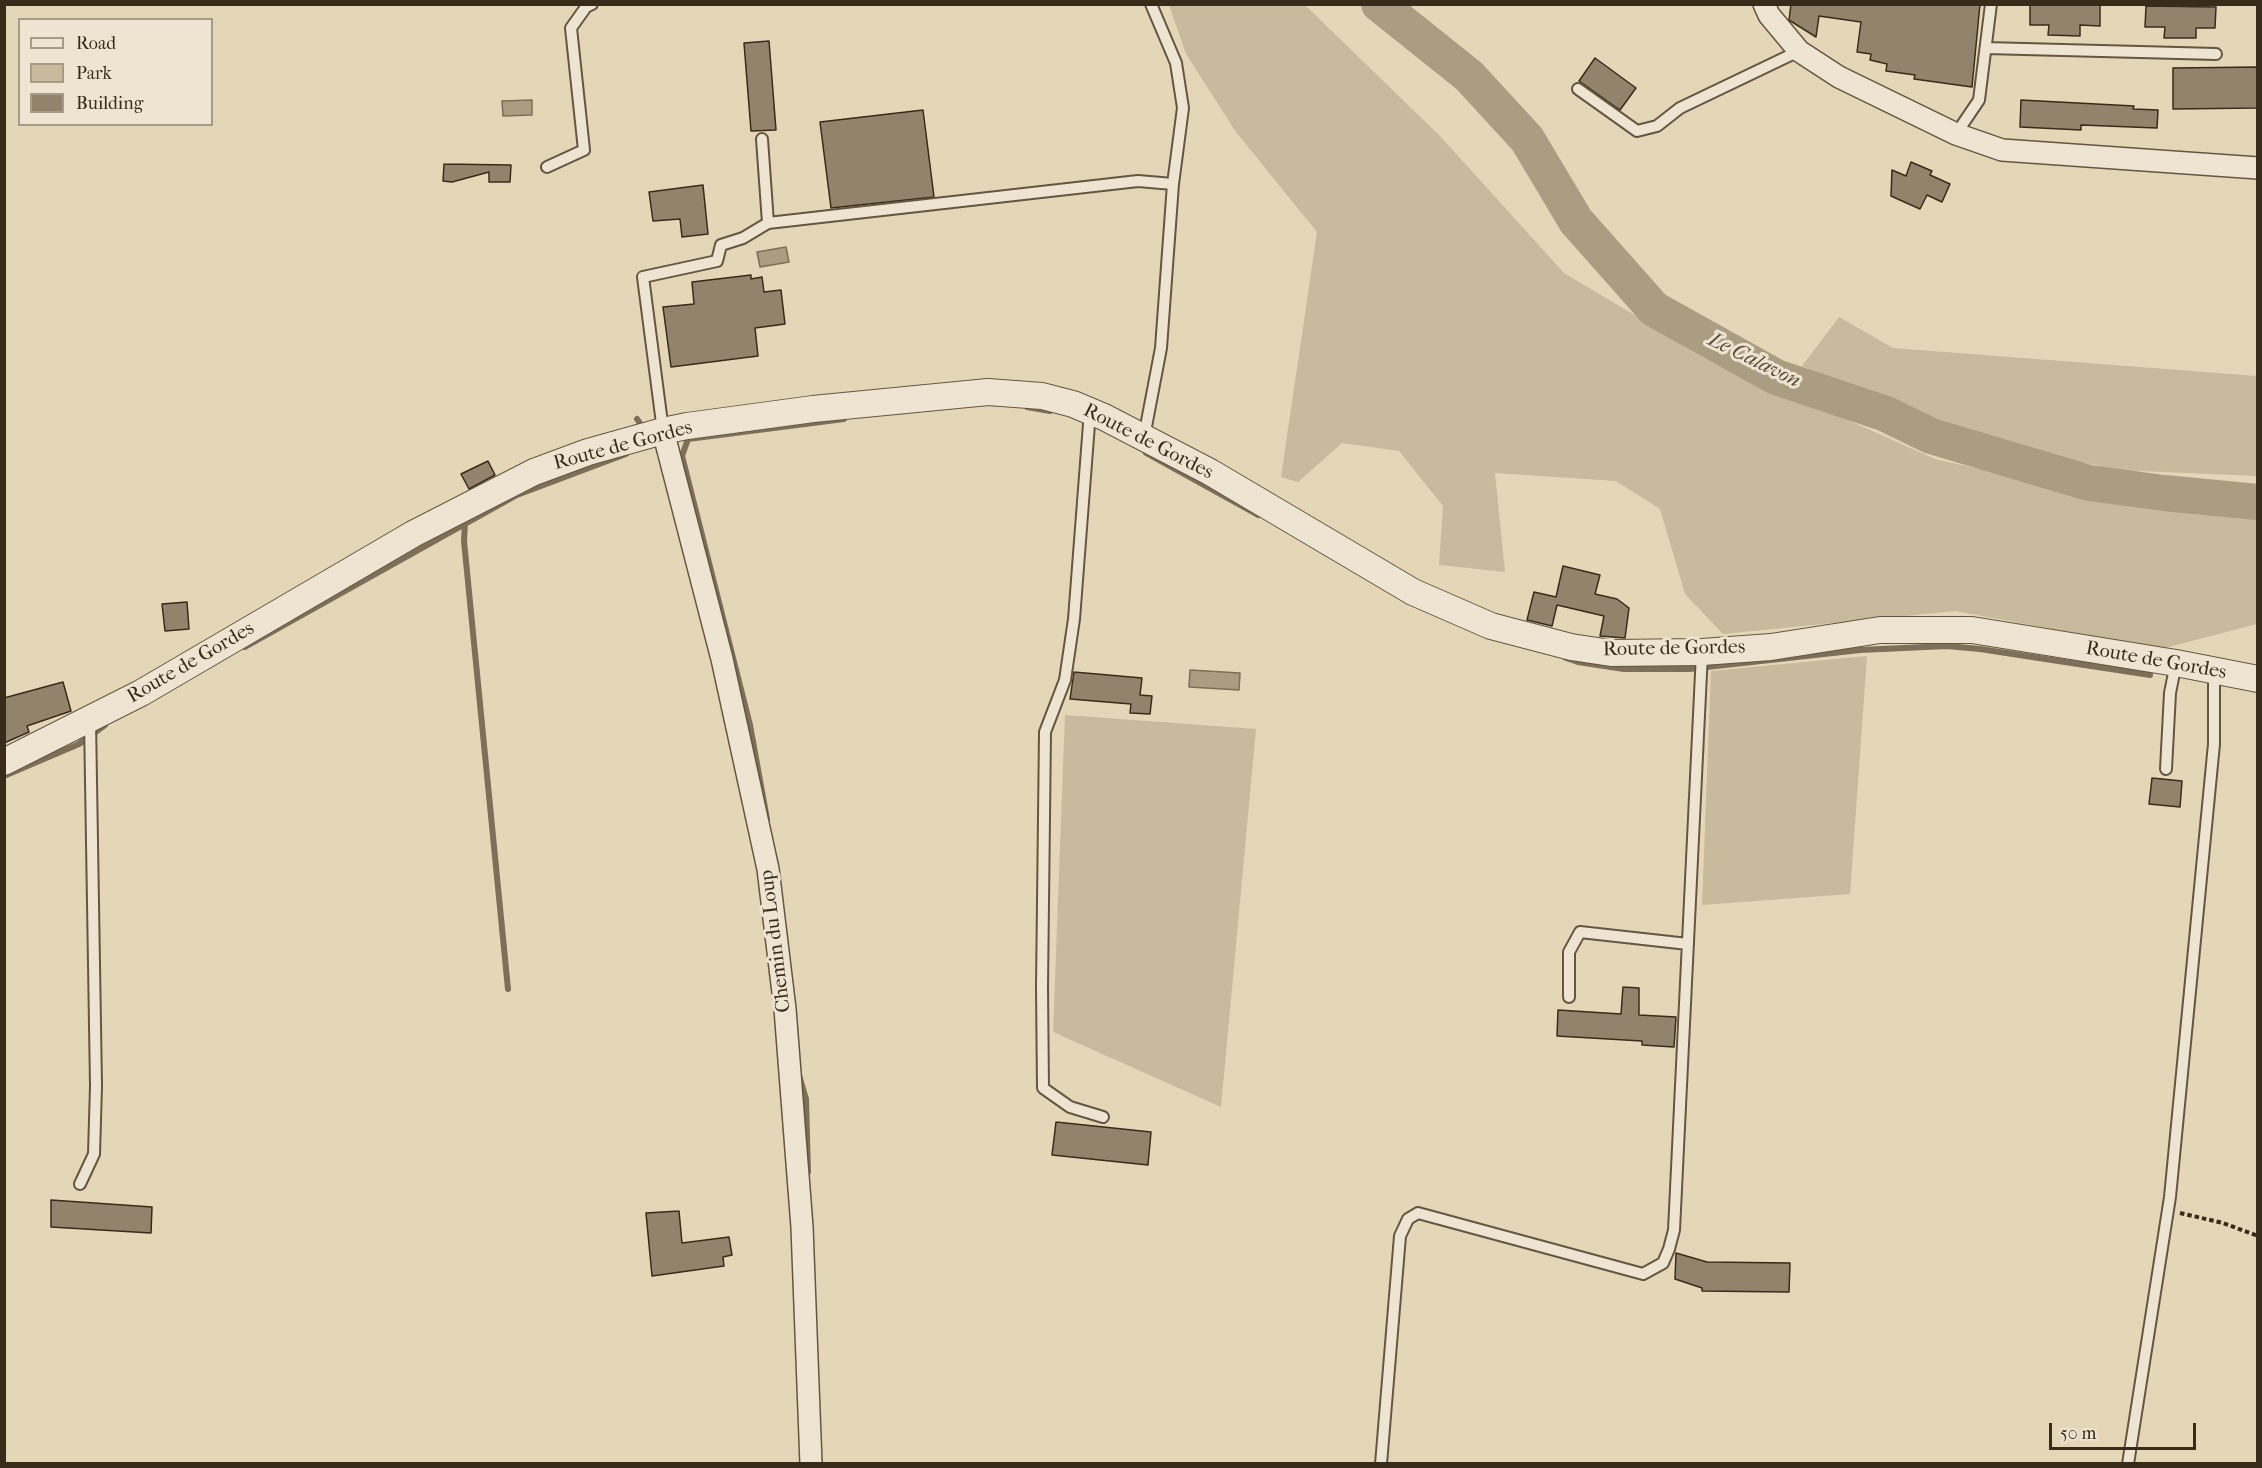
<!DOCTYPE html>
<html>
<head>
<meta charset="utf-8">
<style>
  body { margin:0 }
  #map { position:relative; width:2262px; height:1468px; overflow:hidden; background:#e4d7b8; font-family:"IM FELL French Canon",serif }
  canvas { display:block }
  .frame { position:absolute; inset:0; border:6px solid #392b19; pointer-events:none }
  .legend { position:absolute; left:18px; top:18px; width:195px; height:108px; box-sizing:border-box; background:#ede5d1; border:2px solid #a59b87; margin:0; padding:8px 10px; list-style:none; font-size:18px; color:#392b19 }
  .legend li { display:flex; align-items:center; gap:12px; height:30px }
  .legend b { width:30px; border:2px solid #a59b87 }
  .scale { position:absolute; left:2049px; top:1423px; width:147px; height:27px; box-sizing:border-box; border:3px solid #392b19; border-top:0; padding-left:8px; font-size:18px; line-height:21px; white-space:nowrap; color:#392b19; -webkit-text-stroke:4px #ede5d1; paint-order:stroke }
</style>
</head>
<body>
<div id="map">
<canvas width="2262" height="1468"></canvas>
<div class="frame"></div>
<ul class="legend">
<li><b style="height:8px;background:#ede5d1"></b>Road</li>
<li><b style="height:16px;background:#c7ba9d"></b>Park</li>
<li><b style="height:16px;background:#92846c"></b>Building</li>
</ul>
<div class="scale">50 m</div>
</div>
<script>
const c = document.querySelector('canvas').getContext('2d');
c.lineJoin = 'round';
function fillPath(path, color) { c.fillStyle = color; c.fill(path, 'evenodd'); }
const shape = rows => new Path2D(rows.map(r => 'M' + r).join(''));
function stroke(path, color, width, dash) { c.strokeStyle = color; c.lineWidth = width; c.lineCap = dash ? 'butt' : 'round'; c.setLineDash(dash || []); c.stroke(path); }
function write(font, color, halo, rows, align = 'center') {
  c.font = font + ' "IM FELL French Canon",serif'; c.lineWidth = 6; c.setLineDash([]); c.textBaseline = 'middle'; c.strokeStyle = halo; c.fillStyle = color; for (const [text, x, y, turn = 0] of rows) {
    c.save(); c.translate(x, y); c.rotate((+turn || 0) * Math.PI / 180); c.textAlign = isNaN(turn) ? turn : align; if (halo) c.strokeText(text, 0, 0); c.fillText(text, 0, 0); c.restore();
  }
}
fillPath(shape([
  [1169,5,1305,5,1440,136,1564,273,1648,323,1812,404,1935,459,2130,503,2257,512,2257,624,2161,649,1955,611,1723,634,1685,594,1660,509,1616,481,1495,473,1505,572,1439,565,1443,506,1399,451,1342,443,1298,482,1281,477,1317,232,1236,132,1186,54],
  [1839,317,1893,348,2257,376,2257,476,2116,470,1949,432,1802,366],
  [1867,656,1850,894,1702,905,1711,671],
  [1065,715,1256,729,1221,1107,1053,1032]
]), '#c7ba9d');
const water = shape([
  [532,100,532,115,503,116,502,101,532,100],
  [786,247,789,262,760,267,757,252,786,247],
  [1190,670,1240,673,1239,690,1189,687,1190,670]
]);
fillPath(water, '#aa9d82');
stroke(water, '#7d6f58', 1.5);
stroke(shape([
  [1027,407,1050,411],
  [637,419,644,429],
  [1146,453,1258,515],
  [465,522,464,541,508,989],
  [245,647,517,495,626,454],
  [1566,658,1578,662,1624,669,1689,669,1860,650,1947,646,1980,649,2150,675],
  [4,776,79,744,105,725],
  [767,819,750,725,682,456,688,439,844,419],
  [799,1075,806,1099,808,1172]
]), '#7d6f58', 6);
stroke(shape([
  [1379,4,1469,76,1527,139,1576,221,1654,309,1776,377,1886,414,1931,436,2089,483,2164,493,2258,502]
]), '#aa9d82', 36);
const building = shape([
  [1791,4,1980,4,1972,87,1914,79,1915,75,1886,71,1887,64,1870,60,1871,54,1857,52,1861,22,1819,16,1816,37,1789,20,1791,4],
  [2030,4,2100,5,2100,26,2080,25,2080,36,2048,35,2049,25,2030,25,2030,4],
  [2146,6,2216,7,2215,28,2196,28,2196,38,2164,38,2165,27,2145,27,2146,6],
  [769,41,776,130,751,131,744,43,769,41],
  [1595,58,1636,88,1620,110,1579,81,1595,58],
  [2258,67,2258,108,2173,109,2173,68,2258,67],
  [2021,100,2134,106,2133,109,2158,110,2157,128,2081,125,2081,130,2020,127,2021,100],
  [923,110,934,197,831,208,820,122,923,110],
  [1911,162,1932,171,1930,175,1950,184,1942,202,1927,195,1920,209,1891,196,1892,170,1906,176,1911,162],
  [444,164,511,165,510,182,489,182,489,172,452,182,443,181,444,164],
  [703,185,708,234,682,237,680,219,653,221,649,192,703,185],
  [751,275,751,279,762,277,764,292,781,290,785,324,755,328,758,356,671,367,663,307,694,304,692,282,751,275],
  [488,461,495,475,469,489,461,474,488,461],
  [1563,566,1600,575,1595,594,1617,599,1629,608,1625,638,1600,636,1604,616,1557,605,1552,626,1527,620,1534,592,1556,597,1563,566],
  [187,602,189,629,165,631,162,604,187,602],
  [1074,672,1142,678,1140,695,1152,696,1150,714,1130,713,1131,704,1070,699,1074,672],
  [63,682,71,711,27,726,29,732,4,743,4,698,63,682],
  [2152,778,2182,781,2180,807,2149,804,2152,778],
  [1623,987,1639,988,1639,1015,1676,1017,1674,1047,1642,1045,1642,1041,1557,1036,1558,1010,1621,1014,1623,987],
  [1056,1122,1151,1132,1148,1165,1052,1155,1056,1122],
  [51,1200,152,1207,151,1233,51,1227,51,1200],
  [679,1211,682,1243,729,1237,732,1255,723,1257,724,1266,652,1276,646,1213,679,1211],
  [1676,1253,1707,1262,1790,1263,1789,1292,1702,1291,1702,1288,1675,1279,1676,1253]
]);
fillPath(building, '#92846c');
stroke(building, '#392b19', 1.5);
const service = shape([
  [1986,48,2216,54],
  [1578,89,1637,131,1657,126,1680,108,1799,51],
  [1956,134,1979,100,1991,4],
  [762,139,768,223],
  [547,167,584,150,571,28,586,7,592,4],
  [1090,411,1074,619,1065,680,1045,732,1042,987,1043,1088,1070,1107,1103,1117],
  [663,431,643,277,717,261,721,245,743,238,768,223,1138,181,1173,184],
  [1144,437,1161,348,1173,184,1183,108,1176,63,1151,4],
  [2166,769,2170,693,2176,663],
  [1569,997,1569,952,1580,932,1688,944],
  [80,1184,94,1154,96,1086,90,720],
  [1381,1464,1400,1236,1408,1219,1418,1213,1643,1274,1663,1263,1669,1249,1674,1230,1702,653],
  [2128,1464,2170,1197,2214,744,2214,671]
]);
const minor = shape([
  [1764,4,1769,15,1799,51,1839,77,1956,134,2002,150,2258,168],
  [663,431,722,659,768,869,785,1009,802,1227,811,1464]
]);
const tertiary = shape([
  [4,762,141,693,413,534,534,472,588,452,663,431,687,426,813,409,988,392,1042,396,1073,404,1104,417,1210,472,1413,592,1491,626,1571,647,1611,653,1702,652,1771,647,1880,630,1972,630,2176,663,2258,679]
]);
stroke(service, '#645641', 14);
stroke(minor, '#645641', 24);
stroke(tertiary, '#645641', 28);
stroke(shape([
  [2180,1213,2223,1223,2258,1236]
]), '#392b19', 4, [4.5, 3]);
stroke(service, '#ede5d1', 10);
stroke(minor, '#ede5d1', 21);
stroke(tertiary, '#ede5d1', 26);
write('20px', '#392b19', '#ede5d1', [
  ["Route de Gordes",1148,442,27],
  ["Route de Gordes",623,446,-15],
  ["Route de Gordes",1674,649,-1],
  ["Route de Gordes",2156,661,10],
  ["Route de Gordes",191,663,-30],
  ["Chemin du Loup",776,941,-97]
]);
write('italic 21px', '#5b4d38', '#ede5d1', [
  ["Le Calavon",1754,361,26]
]);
</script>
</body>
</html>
